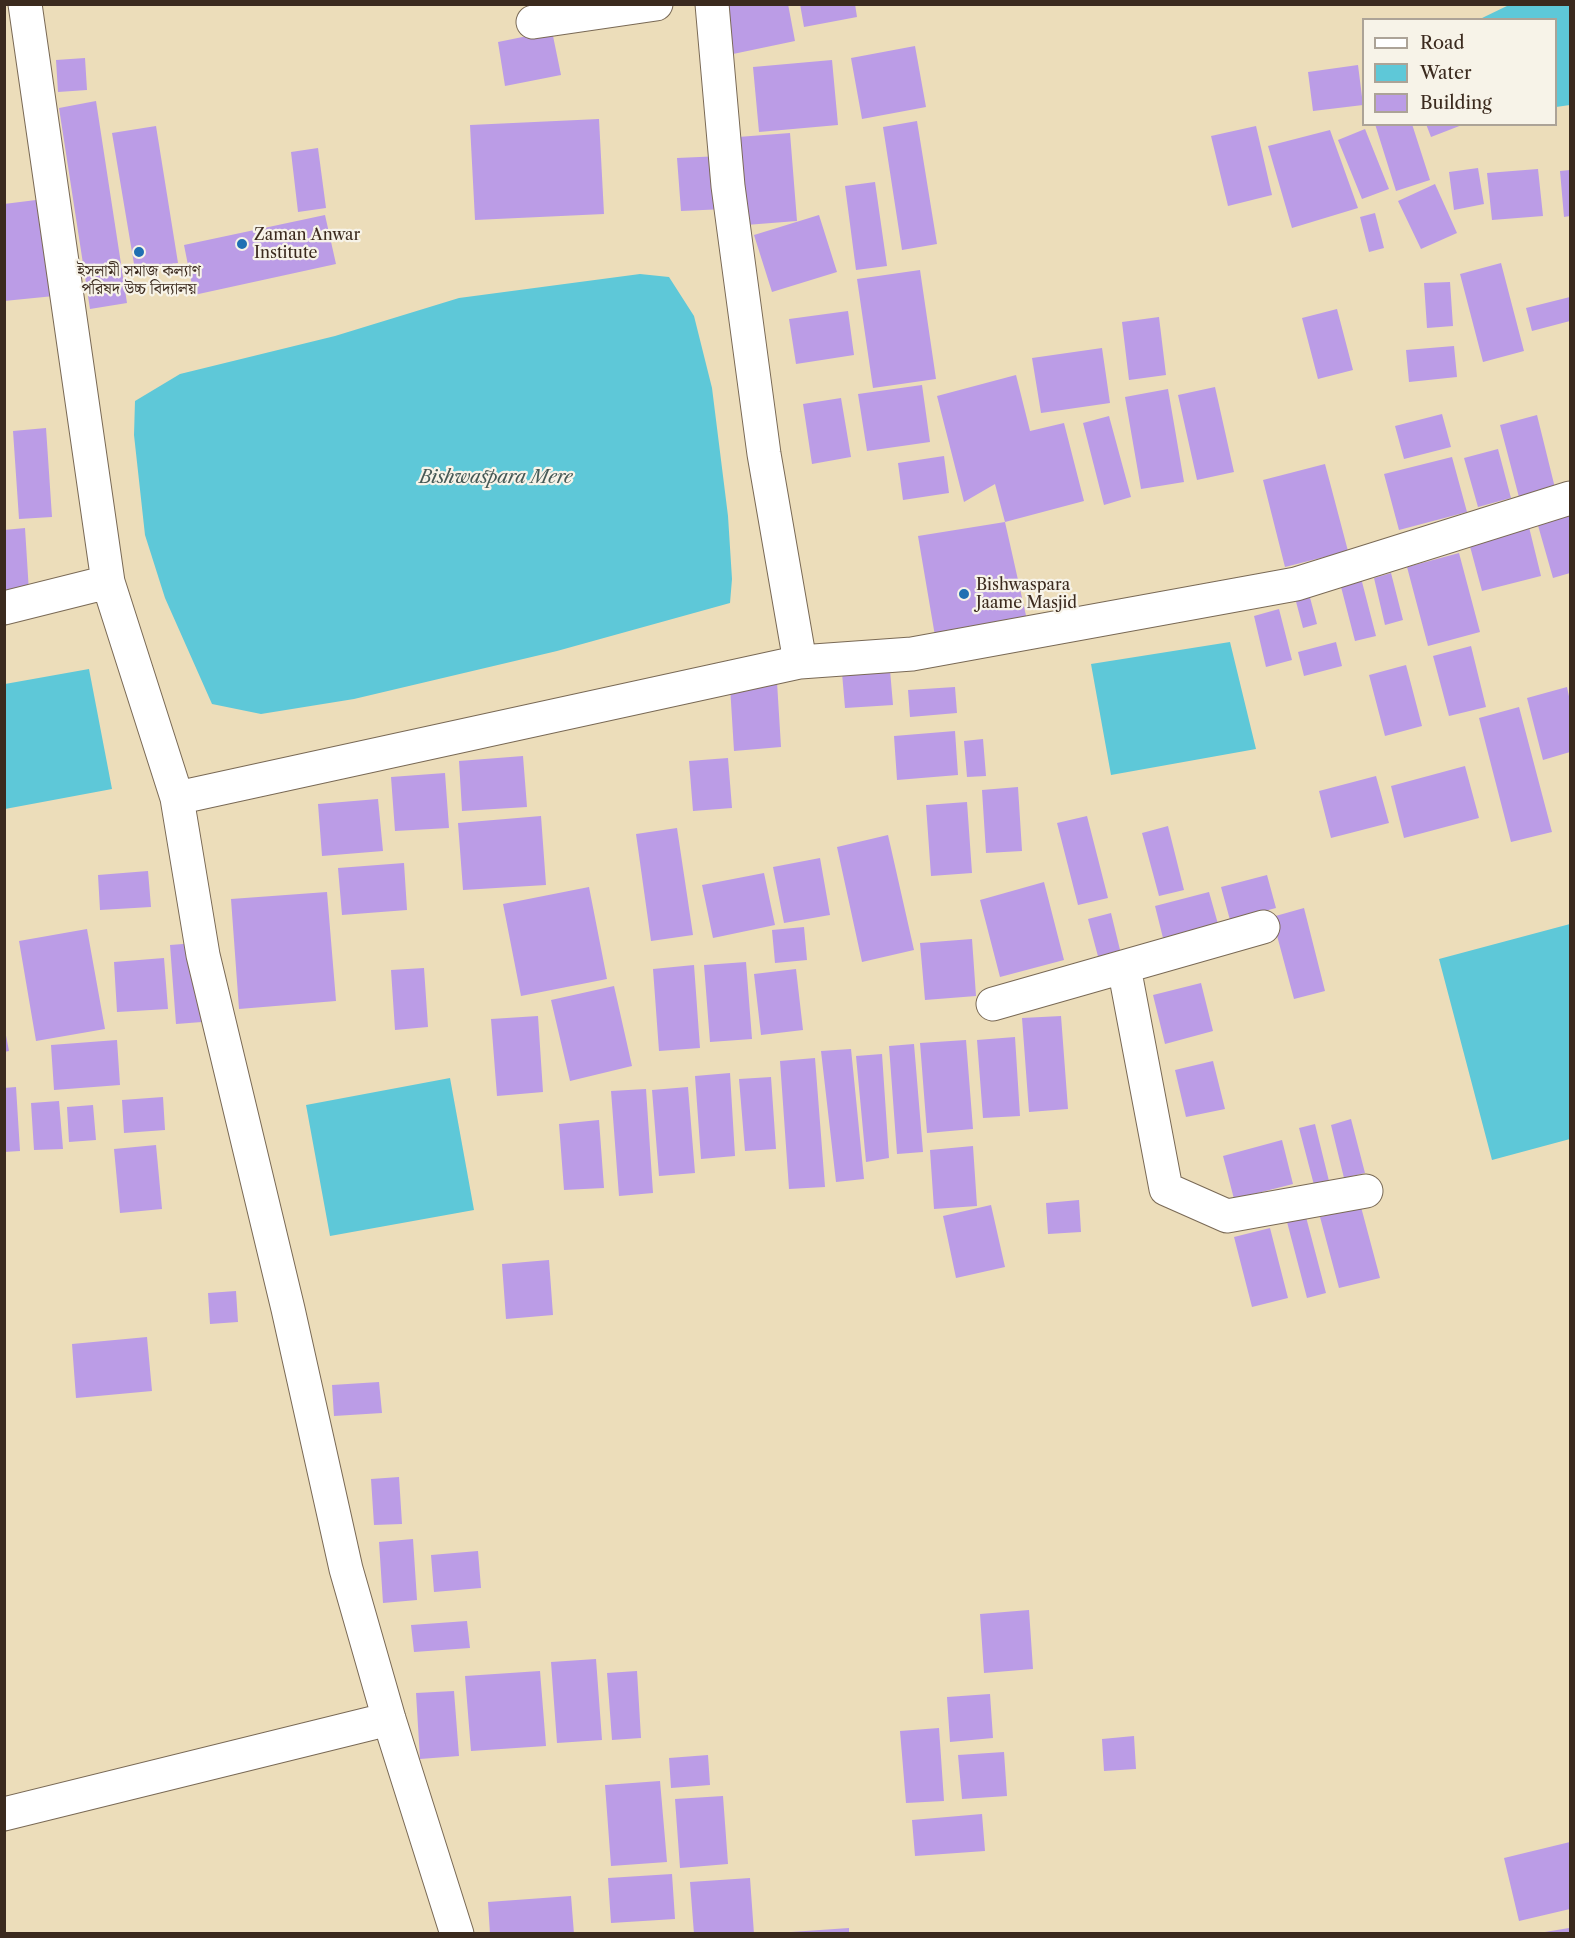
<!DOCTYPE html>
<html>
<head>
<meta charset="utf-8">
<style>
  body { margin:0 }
  #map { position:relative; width:1575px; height:1938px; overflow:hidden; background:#ecddba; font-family:"Libre Caslon Text",serif }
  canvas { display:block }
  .frame { position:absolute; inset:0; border:6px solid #3b2a1e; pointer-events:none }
  .legend { position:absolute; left:1362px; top:18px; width:195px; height:108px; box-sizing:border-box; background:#f7f3e8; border:2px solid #aca397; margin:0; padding:8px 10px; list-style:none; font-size:18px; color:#3b2a1e }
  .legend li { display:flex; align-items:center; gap:12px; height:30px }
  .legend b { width:30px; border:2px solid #aca397 }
</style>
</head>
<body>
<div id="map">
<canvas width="1575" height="1938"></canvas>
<div class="frame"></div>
<ul class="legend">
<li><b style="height:8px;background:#fff"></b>Road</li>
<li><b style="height:16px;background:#5ec8d8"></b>Water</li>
<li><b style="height:16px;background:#bb9ce6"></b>Building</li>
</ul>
</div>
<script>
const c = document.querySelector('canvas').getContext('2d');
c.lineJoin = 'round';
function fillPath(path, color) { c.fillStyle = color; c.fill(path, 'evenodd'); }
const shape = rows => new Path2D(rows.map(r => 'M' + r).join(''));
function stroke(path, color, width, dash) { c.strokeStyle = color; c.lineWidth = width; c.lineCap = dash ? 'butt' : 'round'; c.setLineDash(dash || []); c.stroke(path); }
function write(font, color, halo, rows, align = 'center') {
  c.font = font + ' "Libre Caslon Text","Noto Serif Bengali",serif'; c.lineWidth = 4.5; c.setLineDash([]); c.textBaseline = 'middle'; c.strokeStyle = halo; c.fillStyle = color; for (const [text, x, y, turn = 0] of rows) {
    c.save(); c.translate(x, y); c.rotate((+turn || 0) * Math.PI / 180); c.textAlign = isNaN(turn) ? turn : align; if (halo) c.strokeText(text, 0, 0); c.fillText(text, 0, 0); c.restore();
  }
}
fillPath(shape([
  [1509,5,1570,5,1570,105,1556,107,1556,20,1480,19],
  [640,274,669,277,694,316,712,388,728,516,732,579,730,603,557,651,354,699,261,714,212,704,165,598,145,535,134,435,135,401,180,374,335,336,459,298],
  [1230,642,1256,749,1111,775,1091,664],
  [89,669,112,789,5,809,5,684],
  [1570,924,1570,1139,1492,1160,1439,959],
  [450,1078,474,1210,330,1236,306,1105]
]), '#5ec8d8');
fillPath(shape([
  [723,4,788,4,795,41,733,54],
  [800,4,855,4,857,17,804,27],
  [552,31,561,75,505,86,498,42],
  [915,46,926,107,862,119,851,58],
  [85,58,87,90,58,92,56,60],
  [832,60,838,125,759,132,753,67],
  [1358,65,1363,105,1313,111,1308,72],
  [96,101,127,303,90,309,59,108],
  [599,119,604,214,475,220,470,125],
  [917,121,937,244,902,250,883,127],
  [1375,124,1412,124,1430,180,1396,191],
  [1426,124,1462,124,1462,125,1431,137],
  [156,126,178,263,135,270,112,133],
  [1256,126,1272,195,1228,206,1211,136],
  [1365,129,1389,189,1362,199,1338,140],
  [1330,130,1358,208,1292,228,1268,146],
  [790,133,797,221,746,225,738,137],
  [318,148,326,208,298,212,291,152],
  [722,156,725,209,681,211,677,158],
  [1478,168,1484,204,1454,210,1449,172],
  [1538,169,1543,216,1492,220,1487,173],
  [1570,170,1570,216,1564,217,1560,171],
  [875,182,887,266,856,270,845,186],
  [1435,184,1457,233,1421,249,1398,201],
  [44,199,54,296,4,301,4,204],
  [1375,213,1384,248,1369,252,1360,217],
  [325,215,336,264,194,295,184,245],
  [819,215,837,272,772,292,754,235],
  [1501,263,1524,351,1483,362,1460,274],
  [920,270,936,379,873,388,857,279],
  [1450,282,1453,326,1427,328,1424,283],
  [1570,297,1570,321,1532,331,1526,308],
  [1337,309,1353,370,1318,379,1302,318],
  [848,311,854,355,796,364,789,319],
  [1159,317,1166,375,1129,380,1122,322],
  [1454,346,1457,377,1409,382,1406,350],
  [1102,348,1110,403,1041,413,1032,358],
  [1016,375,1030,431,1064,423,1084,501,1005,522,995,484,964,502,937,396],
  [922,385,930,442,867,451,858,394],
  [1215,387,1234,472,1197,480,1178,395],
  [1168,389,1184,482,1141,489,1125,397],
  [841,398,851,457,812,464,803,404],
  [1442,414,1451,447,1404,459,1395,426],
  [1537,415,1556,492,1520,501,1500,425],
  [1109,416,1131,497,1104,505,1083,423],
  [46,428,52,517,19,519,13,431],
  [1498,449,1511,498,1478,507,1464,458],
  [944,456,949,493,903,500,898,463],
  [1452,457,1467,512,1399,530,1384,474],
  [1325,464,1348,551,1285,567,1263,480],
  [1570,513,1570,573,1553,578,1537,522],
  [1005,522,1027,620,935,636,918,536],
  [1528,523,1541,576,1482,591,1468,539],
  [25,528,29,592,4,594,4,530],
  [1459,553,1480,632,1428,646,1407,567],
  [1391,573,1403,620,1385,625,1374,578],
  [1361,578,1376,636,1355,641,1340,583],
  [1308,590,1317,624,1303,628,1294,594],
  [1279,609,1292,660,1266,667,1254,616],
  [1336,642,1342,666,1304,676,1298,652],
  [1471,646,1486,707,1449,716,1433,656],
  [1406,665,1422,726,1385,736,1369,675],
  [890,670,893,705,845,708,842,673],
  [777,682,781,747,734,751,730,686],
  [955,687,957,713,910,717,908,690],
  [1567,687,1570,701,1570,752,1543,760,1527,698],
  [1519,707,1552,832,1511,842,1479,718],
  [955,731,958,775,897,780,894,736],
  [983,739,986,776,967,777,964,741],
  [523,756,527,807,462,811,459,761],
  [728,758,732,808,693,811,689,761],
  [1465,766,1479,818,1404,838,1391,786],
  [445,773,449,828,395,831,391,777],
  [1376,776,1389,823,1331,838,1319,791],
  [1018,787,1022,851,986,853,982,790],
  [378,799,383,851,322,856,318,804],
  [967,802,972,873,931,876,926,805],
  [541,816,546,885,463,890,458,823],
  [1087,816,1108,898,1078,905,1057,823],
  [1168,826,1184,890,1159,896,1142,833],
  [677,828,693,935,651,941,636,834],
  [888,835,914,950,862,962,837,847],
  [820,858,830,915,784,923,773,867],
  [404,863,407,910,342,915,338,868],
  [148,871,151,907,100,910,98,875],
  [764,873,775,925,713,938,702,885],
  [1267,875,1276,908,1230,920,1221,887],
  [1044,882,1064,960,1000,977,980,900],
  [589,887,607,979,521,996,503,904],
  [327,892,336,1001,239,1009,231,899],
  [1209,892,1218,924,1163,938,1155,906],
  [1304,908,1325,991,1294,999,1272,917],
  [1111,913,1121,954,1099,960,1088,919],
  [804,927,807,960,775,963,772,930],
  [87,929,105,1029,36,1041,19,941],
  [972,939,976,996,925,1000,920,943],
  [196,943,202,1022,176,1024,170,945],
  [164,958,168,1009,117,1012,114,962],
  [746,962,752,1039,710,1042,704,965],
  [694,965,700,1048,659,1051,653,969],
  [424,968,428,1027,395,1030,391,970],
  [796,969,803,1030,761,1035,754,974],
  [1201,983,1213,1031,1165,1044,1153,995],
  [614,986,632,1066,570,1081,551,1000],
  [538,1016,543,1092,497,1096,491,1019],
  [1061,1016,1068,1109,1029,1112,1022,1018],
  [4,1025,9,1051,4,1052],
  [1015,1037,1020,1116,983,1118,977,1040],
  [117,1040,120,1085,54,1090,51,1045],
  [966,1040,973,1129,927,1133,920,1043],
  [914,1044,923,1152,897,1154,889,1046],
  [851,1049,864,1179,836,1182,821,1051],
  [882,1054,889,1158,866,1162,856,1056],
  [815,1058,825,1187,789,1189,780,1061],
  [1213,1061,1225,1109,1186,1117,1175,1070],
  [730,1073,735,1156,701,1159,695,1076],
  [771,1077,776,1149,745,1151,739,1079],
  [16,1087,20,1151,4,1152,4,1088],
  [688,1087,695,1173,659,1176,652,1090],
  [646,1089,653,1193,619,1196,611,1091],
  [163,1097,165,1130,124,1133,122,1100],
  [59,1101,63,1149,34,1150,31,1103],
  [93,1105,96,1140,69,1142,67,1107],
  [1351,1119,1365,1173,1344,1178,1331,1125],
  [599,1120,604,1188,564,1190,559,1124],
  [1315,1124,1329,1181,1314,1185,1299,1128],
  [1282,1140,1293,1184,1234,1199,1223,1156],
  [156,1145,162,1209,120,1213,114,1149],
  [973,1146,977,1206,934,1209,930,1150],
  [1079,1200,1081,1232,1048,1234,1046,1203],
  [991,1205,1005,1267,956,1278,943,1216],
  [1361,1207,1380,1278,1339,1288,1320,1217],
  [1306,1217,1326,1293,1307,1298,1287,1222],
  [1270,1228,1288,1298,1252,1307,1234,1237],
  [549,1260,553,1315,506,1319,502,1264],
  [236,1291,238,1322,210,1324,208,1293],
  [147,1337,152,1391,76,1398,72,1344],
  [379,1382,382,1413,334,1416,332,1385],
  [399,1477,402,1524,374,1525,371,1479],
  [413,1539,417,1600,383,1603,379,1542],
  [478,1551,481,1588,434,1592,431,1555],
  [1029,1610,1033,1669,984,1673,980,1614],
  [467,1621,470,1648,414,1652,411,1625],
  [596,1659,602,1740,557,1743,551,1662],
  [540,1671,546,1746,471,1751,465,1676],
  [637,1671,641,1738,612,1740,607,1673],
  [454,1691,459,1756,420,1759,416,1693],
  [990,1694,993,1738,950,1742,947,1697],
  [939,1728,944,1801,906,1803,900,1731],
  [1134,1736,1136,1769,1104,1771,1102,1739],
  [1004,1752,1007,1796,962,1799,958,1755],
  [708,1755,710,1785,671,1788,669,1758],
  [660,1781,667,1862,611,1866,605,1785],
  [723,1796,728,1864,680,1868,675,1799],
  [982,1814,985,1851,915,1856,912,1820],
  [1570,1842,1570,1909,1519,1921,1504,1858],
  [672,1874,675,1919,611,1923,608,1878],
  [750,1878,754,1934,694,1934,690,1882],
  [571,1896,574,1934,490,1934,488,1902],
  [849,1928,849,1934,791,1934,791,1932],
  [1569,1928,1570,1934,1545,1934,1545,1932]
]), '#bb9ce6');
const minor = shape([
  [712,4,728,186,764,454,800,662],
  [533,22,656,4],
  [108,582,177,798,800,662,912,654,1296,584,1570,498],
  [4,608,108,582,25,4],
  [177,798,203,955,288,1309,346,1569,389,1719,457,1934],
  [1124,967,1166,1189,1227,1216,1366,1191],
  [993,1004,1263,927],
  [4,1814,389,1719]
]);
stroke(minor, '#796955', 35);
stroke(minor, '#fff', 33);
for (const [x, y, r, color] of [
  [242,244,6,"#1f6fb2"],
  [139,252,6,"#1f6fb2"],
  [964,594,6,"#1f6fb2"]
]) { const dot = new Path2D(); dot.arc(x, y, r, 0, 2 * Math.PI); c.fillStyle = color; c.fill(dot); stroke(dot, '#f7f3e8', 2); }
write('16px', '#3b2a1e', '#f7f3e8', [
  ["Zaman Anwar",254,235],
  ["Institute",254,253],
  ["ইসলামী সমাজ কল্যাণ",139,271,"center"],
  ["পরিষদ উচ্চ বিদ্যালয়",139,289,"center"],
  ["Bishwaspara",976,585],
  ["Jaame Masjid",976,603]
], 'left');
write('italic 18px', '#465956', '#f7f3e8', [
  ["Bishwaspara Mere",496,478]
]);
</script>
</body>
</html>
